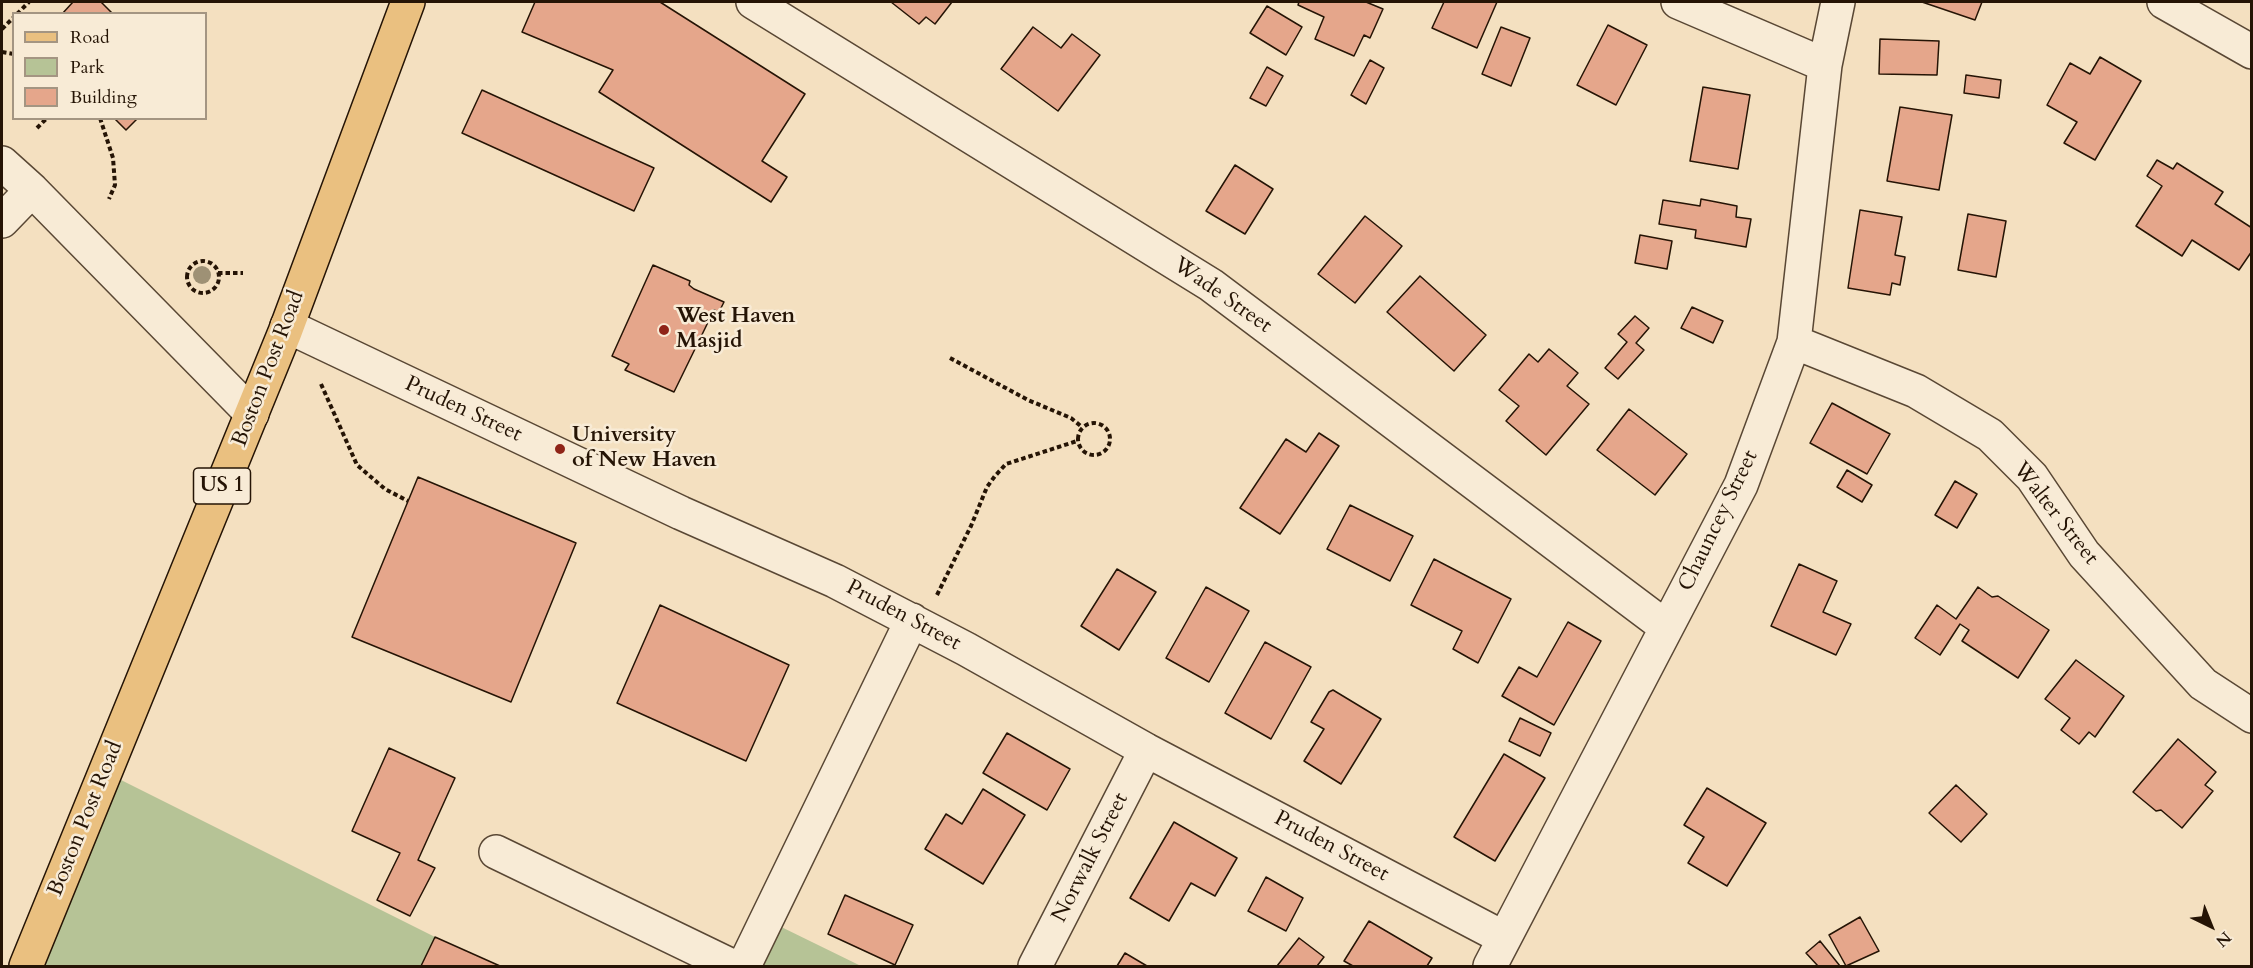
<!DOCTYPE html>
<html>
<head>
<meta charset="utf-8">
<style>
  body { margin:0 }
  #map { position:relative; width:2253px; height:968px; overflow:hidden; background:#f4e0c0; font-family:Cardo,serif }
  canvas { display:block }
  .frame { position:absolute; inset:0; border:3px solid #251405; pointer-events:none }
  .legend { position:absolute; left:12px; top:12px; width:195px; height:108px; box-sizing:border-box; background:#f8ebd6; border:2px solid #a49582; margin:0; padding:8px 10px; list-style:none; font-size:18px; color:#251405 }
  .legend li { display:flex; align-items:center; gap:12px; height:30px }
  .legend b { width:30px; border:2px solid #a49582 }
  .north { position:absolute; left:2181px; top:896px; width:60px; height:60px; -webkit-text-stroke:4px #f8ebd6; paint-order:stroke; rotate:137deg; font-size:16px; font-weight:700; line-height:24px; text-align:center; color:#251405 }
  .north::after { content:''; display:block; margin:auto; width:21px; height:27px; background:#251405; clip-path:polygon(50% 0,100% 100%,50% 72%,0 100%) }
</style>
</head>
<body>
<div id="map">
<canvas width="2253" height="968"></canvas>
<div class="frame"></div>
<ul class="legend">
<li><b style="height:8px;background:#eac080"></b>Road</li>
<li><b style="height:16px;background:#b6c396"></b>Park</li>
<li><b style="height:16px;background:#e5a68b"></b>Building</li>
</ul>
<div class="north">N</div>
</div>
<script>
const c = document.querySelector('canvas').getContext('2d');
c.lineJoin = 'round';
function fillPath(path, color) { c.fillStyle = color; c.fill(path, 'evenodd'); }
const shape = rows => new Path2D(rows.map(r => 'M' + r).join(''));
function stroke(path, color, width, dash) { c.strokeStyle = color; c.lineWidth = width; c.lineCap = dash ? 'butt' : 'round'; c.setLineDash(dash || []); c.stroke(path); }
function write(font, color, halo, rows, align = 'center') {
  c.font = font + ' Cardo,serif'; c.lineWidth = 5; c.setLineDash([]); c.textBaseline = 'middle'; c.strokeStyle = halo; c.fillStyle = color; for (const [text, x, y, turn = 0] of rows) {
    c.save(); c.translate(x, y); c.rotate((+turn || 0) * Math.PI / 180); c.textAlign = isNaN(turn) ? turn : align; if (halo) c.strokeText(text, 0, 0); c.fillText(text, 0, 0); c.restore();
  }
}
fillPath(shape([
  [105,772,435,937,421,966,26,966],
  [767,920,861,966,744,966]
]), '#b6c396');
const building = shape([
  [73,2,101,2,113,14,62,14,73,2],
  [535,2,660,2,805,94,762,161,787,177,771,202,599,92,613,70,522,32,535,2],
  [891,2,952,2,935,24,926,17,919,24,891,2],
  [1299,2,1366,2,1383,9,1370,38,1364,35,1354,56,1315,39,1324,17,1298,5,1299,2],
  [1444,2,1497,2,1477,48,1432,28,1444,2],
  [1922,2,1982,2,1975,20,1922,2],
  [1267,6,1302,27,1286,55,1250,33,1267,6],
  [1608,25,1647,45,1616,105,1577,85,1608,25],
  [1033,27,1061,48,1072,34,1100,55,1058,111,1001,69,1033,27],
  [1501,27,1530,38,1511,86,1482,74,1501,27],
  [1880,39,1939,41,1937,75,1879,74,1880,39],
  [2100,57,2141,81,2095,160,2064,143,2077,122,2047,105,2070,63,2090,74,2100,57],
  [1370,60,1384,68,1366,104,1351,95,1370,60],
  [1267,67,1283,76,1266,106,1250,98,1267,67],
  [1966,75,2001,80,1999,98,1964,93,1966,75],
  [1703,87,1750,95,1738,169,1690,161,1703,87],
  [482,90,654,168,634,211,462,133,482,90],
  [1900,107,1952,115,1939,190,1887,181,1900,107],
  [114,118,138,118,126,130,114,118],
  [2157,160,2173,169,2177,163,2223,192,2215,204,2252,228,2252,251,2239,270,2192,240,2182,256,2136,226,2162,186,2147,176,2157,160],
  [1235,165,1273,189,1245,234,1206,211,1235,165],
  [1701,199,1737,206,1736,217,1751,219,1746,247,1695,238,1696,230,1659,224,1663,200,1700,206,1701,199],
  [1860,210,1902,217,1895,255,1905,257,1900,285,1892,283,1890,295,1848,288,1860,210],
  [1968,214,2006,221,1996,277,1958,270,1968,214],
  [1365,216,1402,246,1355,303,1318,274,1365,216],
  [1640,235,1672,241,1667,269,1635,263,1640,235],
  [653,265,690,281,689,285,694,289,724,302,719,312,714,310,674,392,625,370,629,364,612,356,653,265],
  [1420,276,1486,335,1454,371,1387,312,1420,276],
  [1692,307,1723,321,1713,343,1681,328,1692,307],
  [1635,316,1649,328,1636,343,1644,350,1618,379,1605,368,1627,342,1618,334,1635,316],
  [1549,349,1578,373,1567,386,1589,404,1546,455,1506,421,1519,406,1499,390,1529,354,1538,362,1549,349],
  [1832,403,1890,434,1867,474,1810,443,1832,403],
  [1629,409,1687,454,1655,495,1597,450,1629,409],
  [1319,433,1339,446,1280,534,1240,508,1286,439,1306,452,1319,433],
  [1847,470,1872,485,1862,502,1837,487,1847,470],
  [418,477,576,543,511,702,352,637,418,477],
  [1955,481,1977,494,1957,528,1935,515,1955,481],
  [1350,505,1413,536,1390,581,1327,549,1350,505],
  [1434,559,1511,599,1478,663,1453,649,1462,631,1411,605,1434,559],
  [1799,564,1837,581,1823,612,1851,624,1836,655,1771,626,1799,564],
  [1117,569,1156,592,1119,650,1081,626,1117,569],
  [1206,587,1249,611,1209,682,1166,658,1206,587],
  [1978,587,1992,597,1998,596,2049,630,2018,678,1962,641,1969,630,1960,624,1940,655,1915,638,1937,605,1956,619,1978,587],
  [660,605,789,665,746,761,617,703,660,605],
  [1568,622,1601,641,1554,725,1502,696,1519,667,1537,677,1568,622],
  [1265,642,1311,667,1271,739,1225,713,1265,642],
  [2076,660,2124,696,2095,737,2089,732,2079,744,2061,730,2070,718,2045,699,2076,660],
  [1333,690,1381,719,1341,784,1304,761,1324,729,1311,722,1329,692,1333,690],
  [1520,718,1551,733,1540,756,1509,741,1520,718],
  [1007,733,1070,769,1047,810,983,773,1007,733],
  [2178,739,2216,772,2205,785,2213,791,2182,828,2161,810,2156,811,2133,792,2178,739],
  [389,748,455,778,418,860,435,868,410,916,377,900,400,853,352,831,389,748],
  [1504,754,1545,778,1495,861,1454,837,1504,754],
  [1956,785,1987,814,1961,842,1929,813,1956,785],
  [1707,788,1766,823,1727,886,1688,863,1704,837,1684,825,1707,788],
  [983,789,1025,815,983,884,925,849,946,814,962,824,983,789],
  [1174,822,1237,858,1215,896,1191,883,1169,921,1130,898,1174,822],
  [1266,877,1303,898,1286,931,1248,911,1266,877],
  [845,895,913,925,895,965,828,934,845,895],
  [1860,917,1879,951,1846,966,1829,935,1860,917],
  [1369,921,1432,958,1427,966,1353,966,1344,961,1369,921],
  [435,937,500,966,421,966,435,937],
  [1299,938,1324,957,1317,966,1277,966,1299,938],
  [1820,941,1840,966,1818,966,1806,953,1820,941],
  [1125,953,1147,966,1117,966,1125,953]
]);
fillPath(building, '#e5a68b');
stroke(building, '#251405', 1.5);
const minor = shape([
  [753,2,1211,285,1666,627],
  [1678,2,1825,65],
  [2164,2,2252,52],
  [2,163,32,190,252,414],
  [2,221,32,190],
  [287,326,681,513,835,581,966,649,1146,750,1504,938],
  [1794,342,1916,391,1990,435,2032,477,2084,554,2203,684,2252,716],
  [496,852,732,966],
  [744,966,912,620],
  [1035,966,1146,750],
  [1490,966,1741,485,1794,342,1825,65,1838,2]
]);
const major = shape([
  [26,966,285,332,408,2]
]);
stroke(minor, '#594734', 36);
stroke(major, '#251405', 36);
stroke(shape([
  [17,14,29,2],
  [2,29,14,17],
  [2,52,14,54],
  [100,118,113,158,115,185,109,199],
  [37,128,47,118],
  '187 277a16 16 0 1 1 32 0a16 16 0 1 1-32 0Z',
  [218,273,243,273],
  [950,358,1028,400,1071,418,1082,427],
  [321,384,357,465,385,489,408,501],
  '1078 439a16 16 0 1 1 32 0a16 16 0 1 1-32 0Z',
  [937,595,971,526,987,487,995,476,1006,464,1077,441]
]), '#251405', 4, [4.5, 3]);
stroke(minor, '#f8ebd6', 33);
stroke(major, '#eac080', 33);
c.fillStyle = '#9e9175';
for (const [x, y] of [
  [202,275]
]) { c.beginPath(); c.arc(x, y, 9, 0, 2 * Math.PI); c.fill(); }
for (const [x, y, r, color] of [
  [664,330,6,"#8f2418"],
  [560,449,6,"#8f2418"]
]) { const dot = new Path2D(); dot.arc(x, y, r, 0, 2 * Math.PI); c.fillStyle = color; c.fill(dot); stroke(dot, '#f8ebd6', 2); }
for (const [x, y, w] of [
  [222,486,57]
]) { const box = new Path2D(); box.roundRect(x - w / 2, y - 18, w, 36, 4.5); c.fillStyle = '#f8ebd6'; c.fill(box); stroke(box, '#251405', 1.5); }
write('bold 21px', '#251405', null, [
  ["US 1",222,486]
]);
write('22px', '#251405', '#f8ebd6', [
  ["Wade Street",1222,296,35],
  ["Boston Post Road",269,369,-69],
  ["Pruden Street",463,410,25],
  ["Walter Street",2055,514,52],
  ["Chauncey Street",1719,521,-64],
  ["Pruden Street",903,616,28],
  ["Boston Post Road",86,819,-68],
  ["Pruden Street",1331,847,28],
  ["Norwalk Street",1091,858,-63]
]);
write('bold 22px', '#251405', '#f8ebd6', [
  ["West Haven",676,317],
  ["Masjid",676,342],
  ["University",572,436],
  ["of New Haven",572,461]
], 'left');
</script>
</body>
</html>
